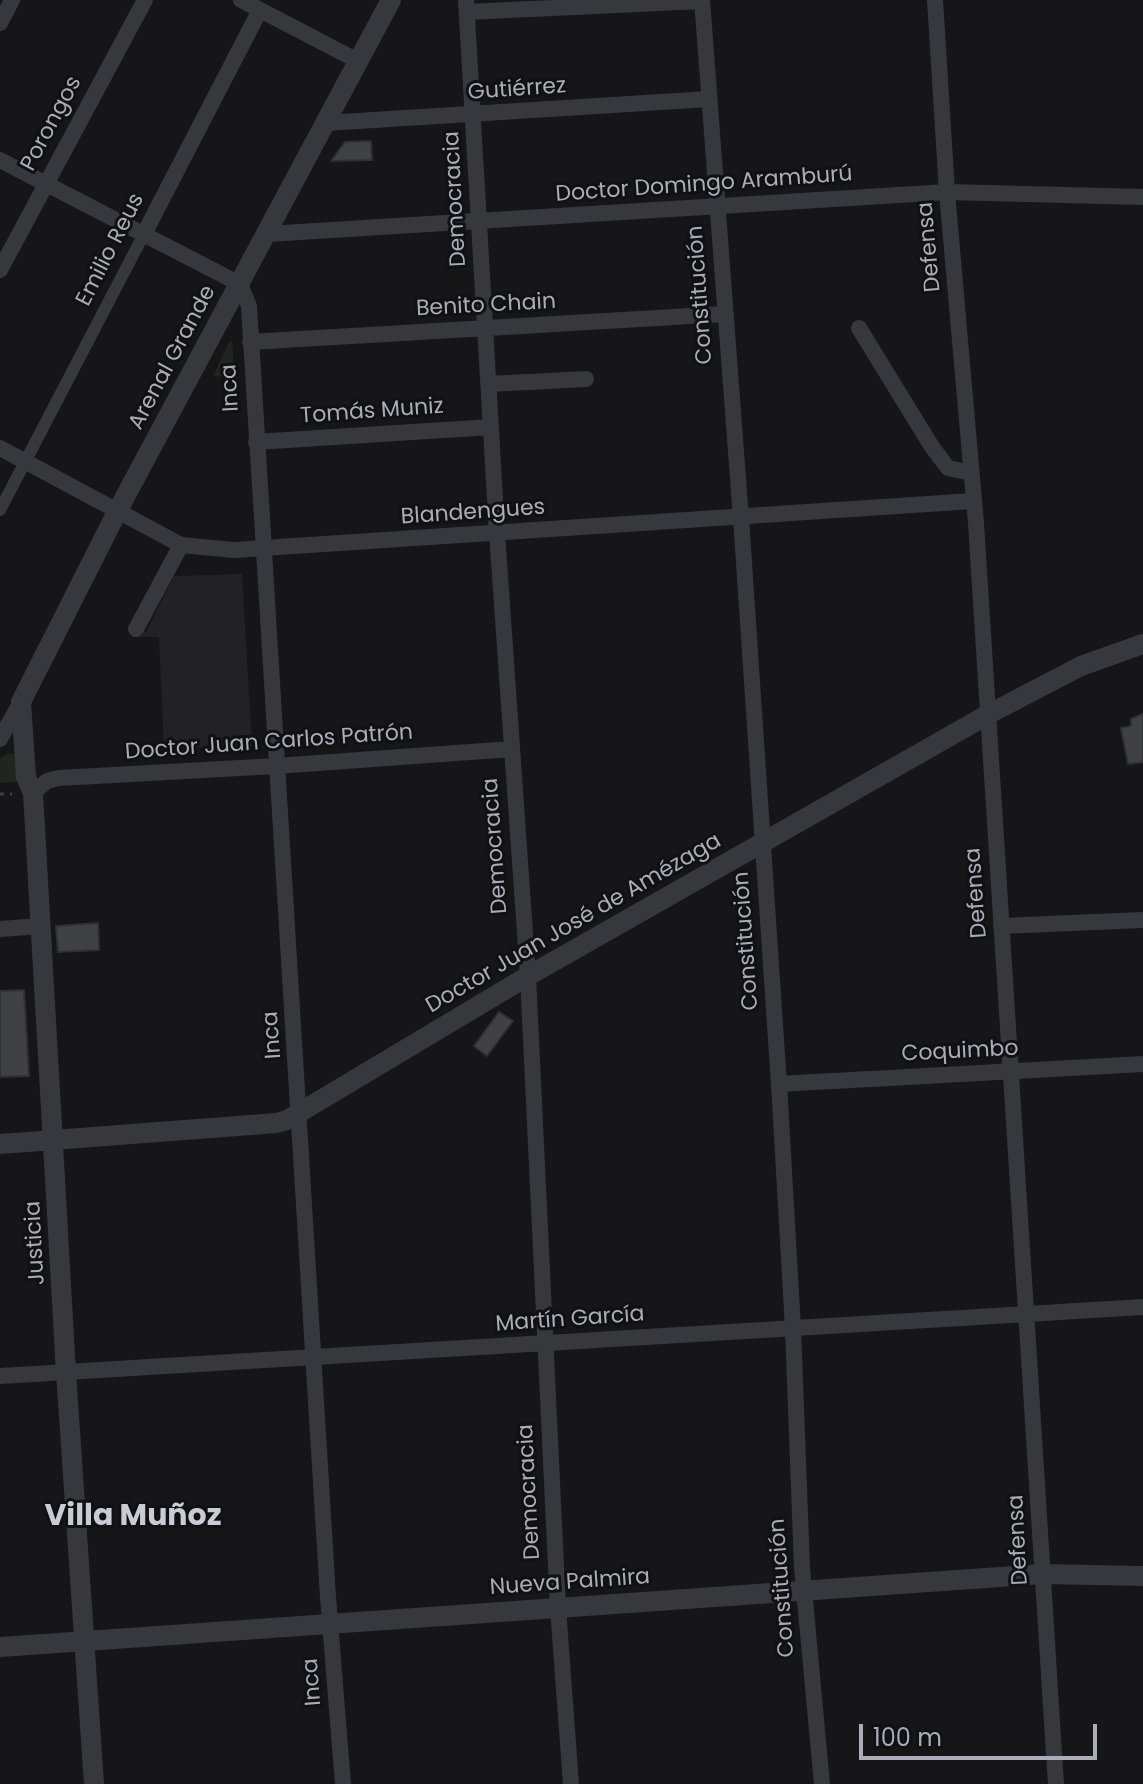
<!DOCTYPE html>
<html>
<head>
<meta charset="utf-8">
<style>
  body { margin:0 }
  #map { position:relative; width:1143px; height:1784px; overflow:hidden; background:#161618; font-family:Poppins,sans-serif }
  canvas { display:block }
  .scale { position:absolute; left:859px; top:1724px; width:238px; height:36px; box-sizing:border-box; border:4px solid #a8adb8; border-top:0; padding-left:10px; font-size:24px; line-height:28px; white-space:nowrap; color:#a8adb8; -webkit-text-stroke:6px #111113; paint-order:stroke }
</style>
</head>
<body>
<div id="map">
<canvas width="1143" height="1784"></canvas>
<div class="scale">100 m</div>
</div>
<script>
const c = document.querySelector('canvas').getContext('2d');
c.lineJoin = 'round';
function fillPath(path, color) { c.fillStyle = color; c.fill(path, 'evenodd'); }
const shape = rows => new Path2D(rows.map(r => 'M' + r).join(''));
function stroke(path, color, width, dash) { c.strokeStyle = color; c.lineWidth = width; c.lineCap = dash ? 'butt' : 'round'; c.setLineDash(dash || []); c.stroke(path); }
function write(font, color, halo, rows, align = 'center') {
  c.font = font + ' Poppins,sans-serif'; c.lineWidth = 6; c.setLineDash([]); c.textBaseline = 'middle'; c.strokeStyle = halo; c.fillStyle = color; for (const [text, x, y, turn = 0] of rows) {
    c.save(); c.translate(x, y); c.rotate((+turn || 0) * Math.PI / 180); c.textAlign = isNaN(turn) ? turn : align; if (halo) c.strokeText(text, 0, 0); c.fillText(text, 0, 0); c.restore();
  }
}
fillPath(shape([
  [242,574,252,745,164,749,159,637,132,637,132,635,146,632,174,576]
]), '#222225');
fillPath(shape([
  [232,341,235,378,213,376,229,342],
  [8,753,14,754,19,759,18,782,0,783,0,758]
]), '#1e261f');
const building = shape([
  [371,141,372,160,331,161,345,142,371,141],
  [1143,714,1143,762,1128,764,1121,728,1131,726,1131,719,1143,714],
  [98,923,99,950,58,952,56,926,98,923],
  [24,990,29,1076,0,1077,0,991,24,990],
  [499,1012,513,1021,487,1056,474,1046,499,1012]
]);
fillPath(building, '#404145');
stroke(building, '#303034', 2);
stroke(shape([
  [0,794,12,794]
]), '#3d3f44', 3, [4, 6]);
stroke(shape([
  [0,510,144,234]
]), '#37383d', 12);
stroke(shape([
  [241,0,358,61],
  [466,0,497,533,528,976,558,1608,571,1784],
  [702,0,741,518,779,1084,793,1328,802,1568,822,1784],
  [935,0,947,192,976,523,1056,1784],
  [467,12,702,1],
  [0,23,12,0],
  [326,123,709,99],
  [0,160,240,284,249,306,328,1597,343,1784],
  [144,234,260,10],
  [267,234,947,192,1143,197],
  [0,270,145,0],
  [859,328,932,447,948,468,971,473],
  [250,342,724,314],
  [489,384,586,379],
  [256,442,491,427],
  [0,448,181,545,234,550,973,501],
  [136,629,181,545],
  [0,739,21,702],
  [33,793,47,781,59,778,276,766,512,749],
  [1001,926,1143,920],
  [0,929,41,926],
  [779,1084,1143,1064],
  [0,1376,1143,1307]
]), '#37383d', 16);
stroke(shape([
  [0,1144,277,1123,287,1120,528,976,987,715,1081,666,1143,644],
  [0,1647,1043,1574,1143,1576],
  [94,1784,66,1372,33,793,26,777,21,702,118,510,391,0]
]), '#37383d', 20);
write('22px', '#a8adb8', '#111113', [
  ["Gutiérrez",517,90,-4],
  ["Porongos",52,124,-62],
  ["Doctor Domingo Aramburú",704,185,-4],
  ["Democracia",456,199,-93],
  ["Defensa",930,247,-95],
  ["Emilio Reus",111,250,-63],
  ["Constitución",701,295,-94],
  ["Benito Chain",486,306,-3],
  ["Arenal Grande",173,358,-62],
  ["Inca",231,388,-93],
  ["Tomás Muniz",372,412,-4],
  ["Blandengues",473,513,-4],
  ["Doctor Juan Carlos Patrón",269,743,-4],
  ["Democracia",496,846,-94],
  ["Defensa",977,893,-94],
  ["Doctor Juan José de Amézaga",574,924,-30],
  ["Constitución",747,941,-94],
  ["Inca",273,1035,-94],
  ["Coquimbo",960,1052,-3],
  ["Justicia",36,1243,-93],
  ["Martín García",570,1320,-4],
  ["Democracia",530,1492,-93],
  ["Defensa",1019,1540,-93],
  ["Nueva Palmira",570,1583,-4],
  ["Constitución",783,1588,-94],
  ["Inca",313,1682,-94]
]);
write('bold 30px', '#c9ccd4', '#111113', [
  ["Villa Muñoz",133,1517]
]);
</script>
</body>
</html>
